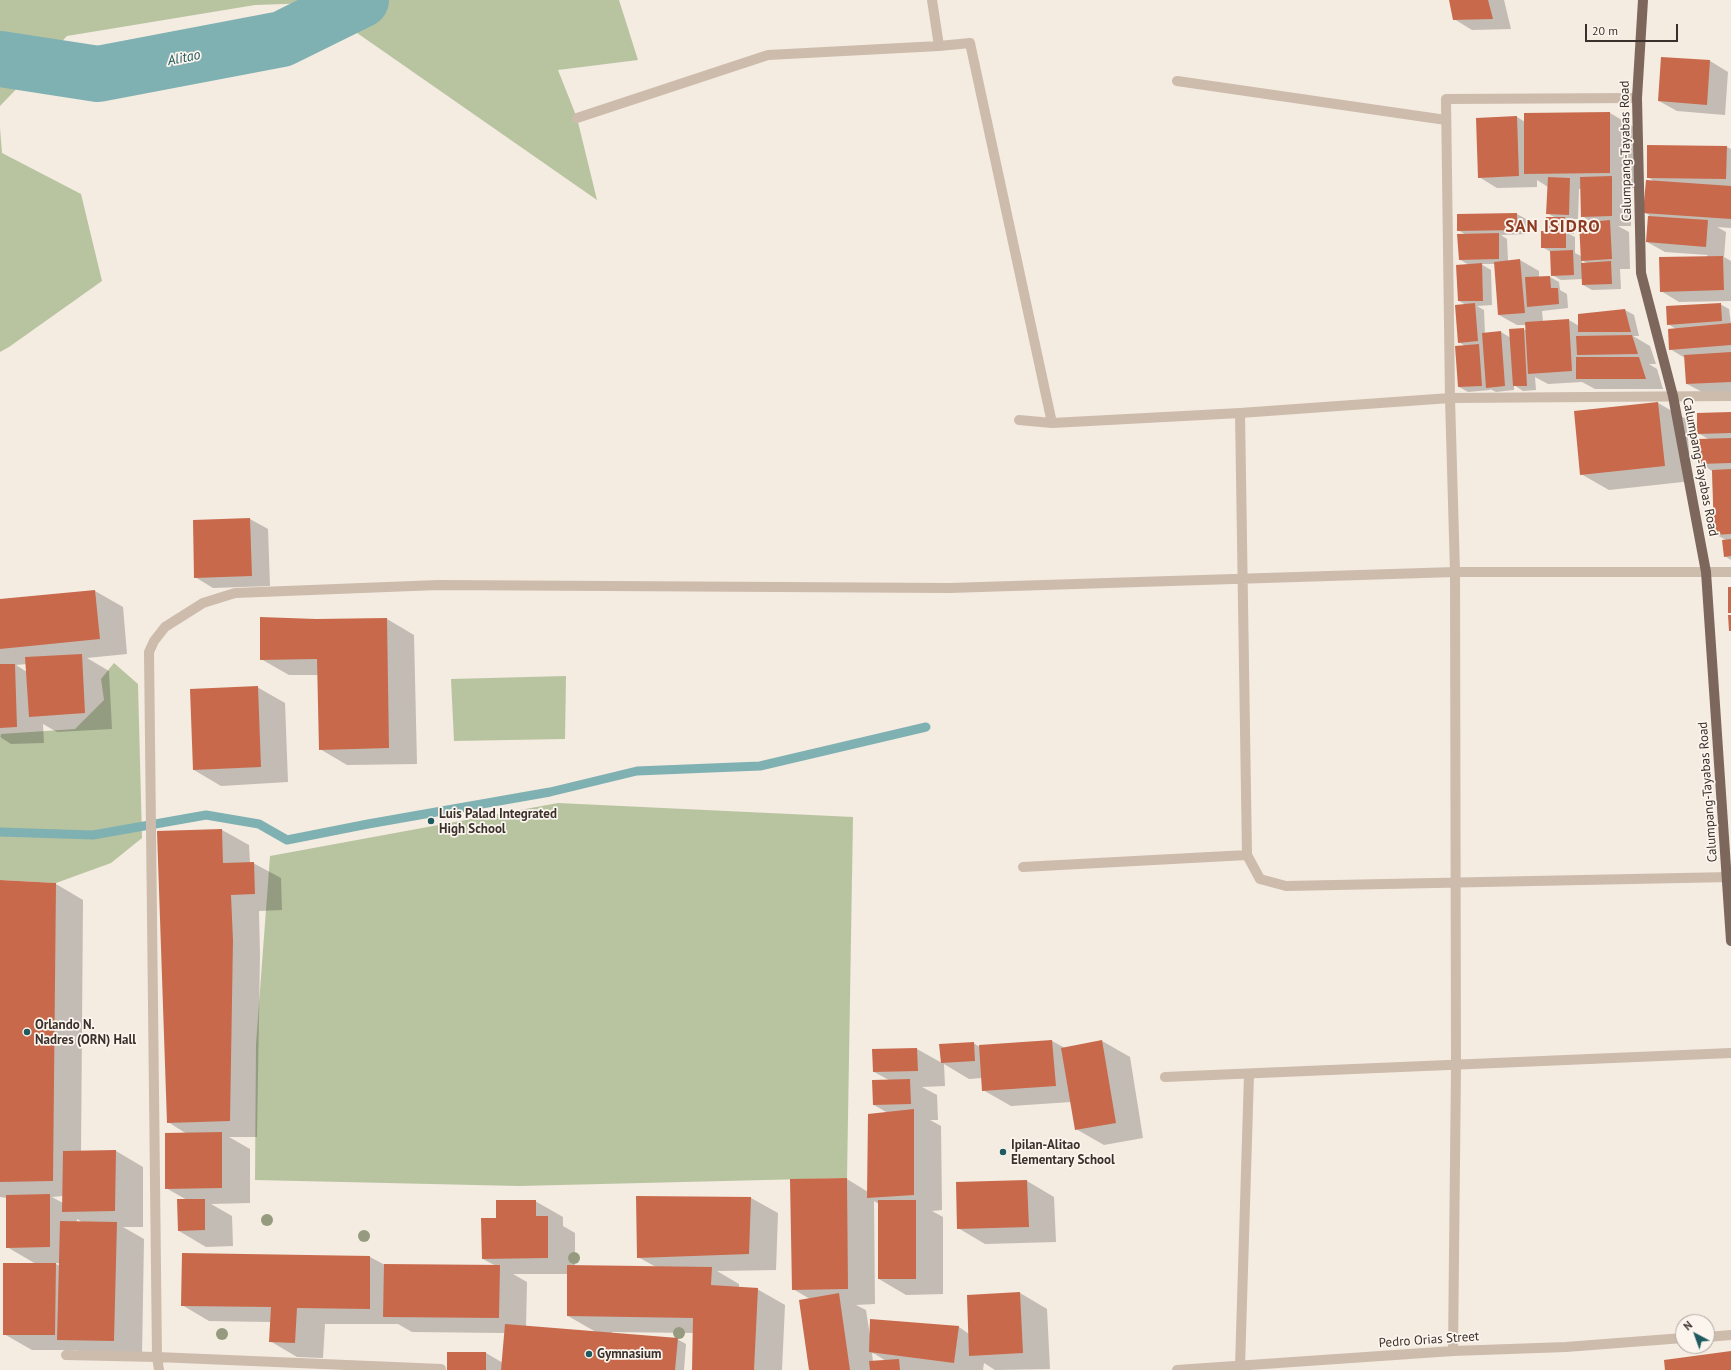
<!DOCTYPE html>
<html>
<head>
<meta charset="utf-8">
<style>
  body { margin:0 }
  #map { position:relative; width:1731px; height:1370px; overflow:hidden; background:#f4ebe1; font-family:"PT Sans",sans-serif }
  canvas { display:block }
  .north { position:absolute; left:1675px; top:1314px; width:40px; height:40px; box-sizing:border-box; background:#fbf5ee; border:1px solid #aea6a0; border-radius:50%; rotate:319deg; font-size:11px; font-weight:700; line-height:16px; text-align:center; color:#3b302b }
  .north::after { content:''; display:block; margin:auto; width:14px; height:18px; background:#1f5a5e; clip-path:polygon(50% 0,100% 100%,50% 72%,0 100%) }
  .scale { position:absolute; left:1585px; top:24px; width:93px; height:18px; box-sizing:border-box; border:2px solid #3b302b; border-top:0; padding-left:5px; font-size:12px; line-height:14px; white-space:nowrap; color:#3b302b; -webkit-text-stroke:3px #fbf5ee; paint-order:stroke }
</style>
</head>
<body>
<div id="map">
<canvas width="1731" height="1370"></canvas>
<div class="north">N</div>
<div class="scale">20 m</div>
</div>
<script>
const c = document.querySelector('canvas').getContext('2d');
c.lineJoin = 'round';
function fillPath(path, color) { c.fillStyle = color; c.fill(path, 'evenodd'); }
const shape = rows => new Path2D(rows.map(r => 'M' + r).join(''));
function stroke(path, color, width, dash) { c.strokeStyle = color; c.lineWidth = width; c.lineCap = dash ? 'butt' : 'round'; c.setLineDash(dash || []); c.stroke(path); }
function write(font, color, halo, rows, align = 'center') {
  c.font = font + ' "PT Sans",sans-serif'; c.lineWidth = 3.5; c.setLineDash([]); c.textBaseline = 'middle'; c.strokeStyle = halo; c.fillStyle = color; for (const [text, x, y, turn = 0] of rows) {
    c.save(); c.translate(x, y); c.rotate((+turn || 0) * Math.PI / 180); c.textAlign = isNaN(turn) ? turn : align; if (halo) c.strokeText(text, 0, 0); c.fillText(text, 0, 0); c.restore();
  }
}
fillPath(shape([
  [0,0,619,0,638,60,558,70,577,118,597,200,314,3,255,5,67,36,0,106],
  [0,128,2,153,81,194,102,281,9,347,0,352],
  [114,663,138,684,142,838,111,863,56,883,0,880,0,739,1,734,75,729,104,700,101,679],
  [566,676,565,739,454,741,451,679],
  [558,803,853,817,847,1178,519,1186,255,1180,256,1044,270,856]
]), '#b8c4a0');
fillPath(shape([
  [1450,0,1504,0,1511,29,1472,30,1454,19],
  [1662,58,1710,61,1728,72,1725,115,1677,111,1659,101],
  [1610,113,1637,129,1637,188,1630,188,1631,226,1618,226,1629,232,1630,269,1620,269,1621,289,1592,290,1583,285,1583,279,1561,280,1552,275,1551,252,1542,247,1553,232,1547,228,1556,218,1547,213,1548,187,1537,180,1537,187,1497,188,1479,177,1517,117,1525,122],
  [1579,189,1582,189,1582,216,1593,223,1581,256,1575,253,1575,237,1569,234,1574,234,1574,224,1566,219,1578,219],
  [1582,260,1588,264,1582,264],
  [1727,147,1731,149,1731,228,1717,227,1726,232,1724,257,1731,261,1731,301,1679,302,1661,291,1708,255,1665,252,1647,242,1649,215,1644,212,1655,182,1648,177],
  [1517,214,1526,219,1526,234,1501,235,1507,239,1508,261,1520,260,1539,271,1539,277,1550,277,1559,282,1560,290,1567,294,1568,308,1542,311,1543,322,1569,320,1579,326,1625,310,1634,315,1639,336,1633,336,1650,346,1656,364,1649,364,1657,369,1663,389,1595,389,1582,382,1548,384,1535,377,1536,390,1523,391,1514,385,1514,390,1496,392,1490,389,1490,390,1468,392,1459,387,1465,346,1459,342,1466,305,1459,301,1469,265,1459,259,1466,235,1458,230],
  [1481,264,1495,264,1499,315,1517,325,1527,325,1527,331,1523,329,1511,338,1501,332,1485,334,1484,310,1477,306,1492,305,1491,270],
  [1720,304,1729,309,1731,324,1731,393,1706,394,1687,384,1685,358,1670,349,1676,329,1668,324],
  [1658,403,1686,419,1692,481,1609,490,1581,474],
  [1731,413,1731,560,1725,556,1726,540,1715,534,1712,471,1700,463,1710,440,1698,433],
  [250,519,268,529,270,586,213,588,195,577,194,521],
  [95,591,123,607,127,654,87,658,109,671,112,729,57,732,43,724,44,743,11,744,0,737,0,600],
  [27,664,27,672,16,665],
  [387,619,414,635,417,764,347,765,320,749,318,675,289,675,261,659,316,620],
  [257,687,285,703,288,782,221,786,194,770],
  [222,830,249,845,250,863,253,863,281,878,282,910,259,911,260,956,257,1137,229,1137,250,1149,250,1203,211,1204,232,1216,233,1246,206,1247,179,1231,187,1200,166,1188,187,1134,168,1122],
  [0,881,56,884,83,900,81,1151,116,1151,143,1167,143,1227,123,1227,144,1239,142,1356,86,1355,77,1350,32,1350,4,1334,36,1264,7,1247,7,1198,0,1197],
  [63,1196,63,1203,52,1197],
  [77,1219,79,1220,83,1223,77,1223],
  [54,1263,60,1263,60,1266],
  [1052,1041,1065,1048,1102,1041,1130,1057,1143,1138,1104,1145,1076,1129,1071,1102,1011,1106,983,1090,982,1078,969,1079,944,1064,945,1086,922,1087,937,1095,938,1120,930,1120,941,1126,942,1210,932,1211,943,1217,943,1294,906,1295,879,1279,879,1204,874,1201,875,1304,856,1305,866,1310,870,1336,959,1327,969,1334,1020,1293,1047,1309,1050,1369,995,1370,984,1363,983,1370,810,1370,810,1299,793,1289,847,1179,868,1192,888,1113,874,1105,889,1080,874,1072,917,1049,942,1063,940,1045,973,1043,980,1047,980,1046],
  [872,1353,875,1354,886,1361,873,1362],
  [1027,1181,1054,1197,1056,1242,985,1244,958,1228],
  [751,1198,778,1213,776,1270,717,1271,739,1284,739,1288,757,1289,785,1305,782,1370,693,1370,694,1333,612,1332,612,1334,677,1339,686,1344,684,1370,448,1370,486,1353,503,1363,506,1333,412,1332,398,1324,325,1324,323,1358,297,1357,270,1341,271,1322,209,1321,182,1305,183,1254,370,1257,385,1265,496,1266,483,1259,497,1219,535,1201,563,1217,563,1226,575,1233,575,1267,656,1267,638,1257],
  [513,1274,568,1274,568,1316,596,1332,526,1327,527,1282]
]), '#0003');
stroke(shape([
  [0,832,93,835,206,815,259,824,287,840,368,824,550,792,637,771,760,766,926,727]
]), '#7fb0b2', 9);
stroke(shape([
  [0,59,98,74,282,39,361,0]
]), '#7fb0b2', 56);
fillPath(shape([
  [1449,0,1488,0,1493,19,1453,20],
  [1661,57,1710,60,1707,105,1658,101],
  [1610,112,1610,173,1524,174,1524,113],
  [1517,116,1519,176,1478,178,1476,118],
  [1647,145,1727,146,1726,179,1647,178],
  [1612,176,1612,216,1581,217,1580,177],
  [1548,177,1570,178,1569,215,1546,214],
  [1646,180,1731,186,1731,219,1643,213],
  [1517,213,1517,230,1457,231,1457,214],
  [1648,216,1708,220,1706,247,1646,242],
  [1546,217,1565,217,1565,229,1546,229],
  [1610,220,1612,259,1581,261,1579,223],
  [1541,231,1566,231,1566,248,1541,248],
  [1499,233,1499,259,1459,260,1457,234],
  [1573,250,1574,275,1551,276,1550,251],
  [1723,256,1724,290,1660,292,1659,257],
  [1520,259,1525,313,1498,315,1494,262],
  [1611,261,1612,284,1582,285,1581,263],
  [1482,263,1483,301,1458,301,1456,265],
  [1550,276,1551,288,1558,288,1559,304,1527,307,1525,277],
  [1475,303,1478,341,1458,343,1455,305],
  [1721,303,1722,321,1667,325,1666,306],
  [1625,309,1631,332,1578,332,1578,314],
  [1569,319,1572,371,1528,374,1525,322],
  [1731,323,1731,345,1669,350,1668,329],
  [1524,328,1527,386,1513,386,1509,329],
  [1501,331,1505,386,1486,388,1482,333],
  [1632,335,1638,354,1577,355,1576,336],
  [1479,344,1482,386,1458,387,1455,346],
  [1731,352,1731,382,1686,384,1684,355],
  [1576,357,1639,357,1646,379,1576,379],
  [1658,402,1665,466,1580,475,1574,411],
  [1731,412,1731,433,1697,434,1697,413],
  [1731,438,1731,463,1699,464,1698,439],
  [1731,469,1731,534,1714,535,1712,470],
  [250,518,252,576,194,578,193,520],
  [1731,539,1731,556,1724,557,1722,540],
  [1728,587,1731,587,1731,613,1728,613],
  [95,590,100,639,0,649,0,599],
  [1728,615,1731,615,1731,631,1729,631],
  [260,617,316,619,387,618,389,748,319,750,317,659,260,660],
  [82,654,85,713,29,717,25,657],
  [0,664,15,664,17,727,0,728],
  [258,686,261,767,193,770,190,689],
  [222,829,223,863,254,862,255,894,231,895,233,940,230,1121,167,1123,157,831],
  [0,880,56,883,53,1181,0,1182],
  [1052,1040,1056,1086,982,1091,979,1045],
  [1102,1040,1116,1123,1075,1130,1061,1048],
  [974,1042,975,1061,941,1063,939,1044],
  [917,1048,918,1071,873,1072,872,1049],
  [910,1079,911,1104,873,1105,872,1080],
  [914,1109,914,1195,867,1198,868,1114],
  [222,1132,222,1188,165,1189,165,1133],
  [116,1150,115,1211,62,1212,63,1151],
  [847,1178,848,1289,792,1290,790,1179],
  [1027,1180,1029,1227,957,1229,956,1182],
  [50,1194,50,1247,6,1248,6,1195],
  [636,1196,751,1197,749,1254,637,1258],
  [177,1199,205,1199,205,1230,178,1231],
  [496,1200,536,1200,536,1216,548,1216,548,1258,482,1259,481,1218,496,1218],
  [878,1200,916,1200,916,1279,878,1279],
  [60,1221,117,1222,114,1341,57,1340],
  [182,1253,370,1256,370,1309,297,1308,295,1343,269,1342,271,1307,181,1306],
  [3,1263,56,1263,55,1335,3,1335],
  [384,1264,500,1265,499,1318,383,1317],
  [567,1265,712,1267,711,1285,758,1288,754,1370,692,1370,693,1318,567,1316],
  [1020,1292,1023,1353,969,1356,967,1295],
  [839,1293,850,1370,809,1370,799,1300],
  [870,1319,959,1326,954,1363,869,1352],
  [505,1324,678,1338,675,1370,501,1370],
  [1731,1351,1731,1370,1665,1370,1664,1360],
  [447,1352,486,1352,486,1370,447,1370],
  [899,1359,900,1370,870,1370,869,1361]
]), '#c8694b');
stroke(shape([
  [932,0,939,46],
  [1177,81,1446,120],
  [577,118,768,55,939,46,970,43,1052,423],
  [1240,413,1247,855,1260,879,1286,886,1731,877],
  [1019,420,1052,423,1240,413,1450,398,1731,396],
  [1023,867,1247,855],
  [1165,1077,1731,1053],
  [1707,1337,1731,1335],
  [1453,1351,1456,1066,1455,572,1450,398,1446,99,1637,98],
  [66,1355,157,1357,441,1369],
  [1240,1367,1249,1074],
  [159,1370,157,1357,149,652,154,641,165,627,203,603,235,593,438,585,949,588,1455,572,1731,572],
  [1177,1370,1453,1351,1566,1347,1683,1338]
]), '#cdbbac', 10);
stroke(shape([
  [1643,0,1637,98,1641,273,1673,396,1706,572,1731,941]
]), '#7d675c', 10);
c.fillStyle = '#969b7f';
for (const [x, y] of [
  [267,1220],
  [364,1236],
  [574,1258],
  [679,1333],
  [222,1334]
]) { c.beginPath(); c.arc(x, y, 6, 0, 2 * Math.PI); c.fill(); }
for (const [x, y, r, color] of [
  [431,821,4,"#1f5a5e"],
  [27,1032,4,"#1f5a5e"],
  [1003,1152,4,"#1f5a5e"],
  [589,1354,4,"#1f5a5e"]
]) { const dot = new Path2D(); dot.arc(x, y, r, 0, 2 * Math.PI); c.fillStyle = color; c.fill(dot); stroke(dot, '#fbf5ee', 1.5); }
write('13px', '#3b302b', '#fbf5ee', [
  ["Calumpang-Tayabas Road",1626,151,-91],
  ["Calumpang-Tayabas Road",1700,467,79],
  ["Calumpang-Tayabas Road",1708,792,-94],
  ["Pedro Orias Street",1429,1340,-4]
]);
write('bold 13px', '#3b302b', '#fbf5ee', [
  ["Luis Palad Integrated",439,814],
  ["High School",439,829],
  ["Orlando N.",35,1025],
  ["Nadres (ORN) Hall",35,1040],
  ["Ipilan-Alitao",1011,1145],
  ["Elementary School",1011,1160],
  ["Gymnasium",597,1354]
], 'left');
write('italic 14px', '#1f5a5e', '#fbf5ee', [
  ["Alitao",184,58,-11]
]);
c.letterSpacing = '1px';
write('bold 17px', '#8c3b22', '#fbf5ee', [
  ["SAN ISIDRO",1553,227]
]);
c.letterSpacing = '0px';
</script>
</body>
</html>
